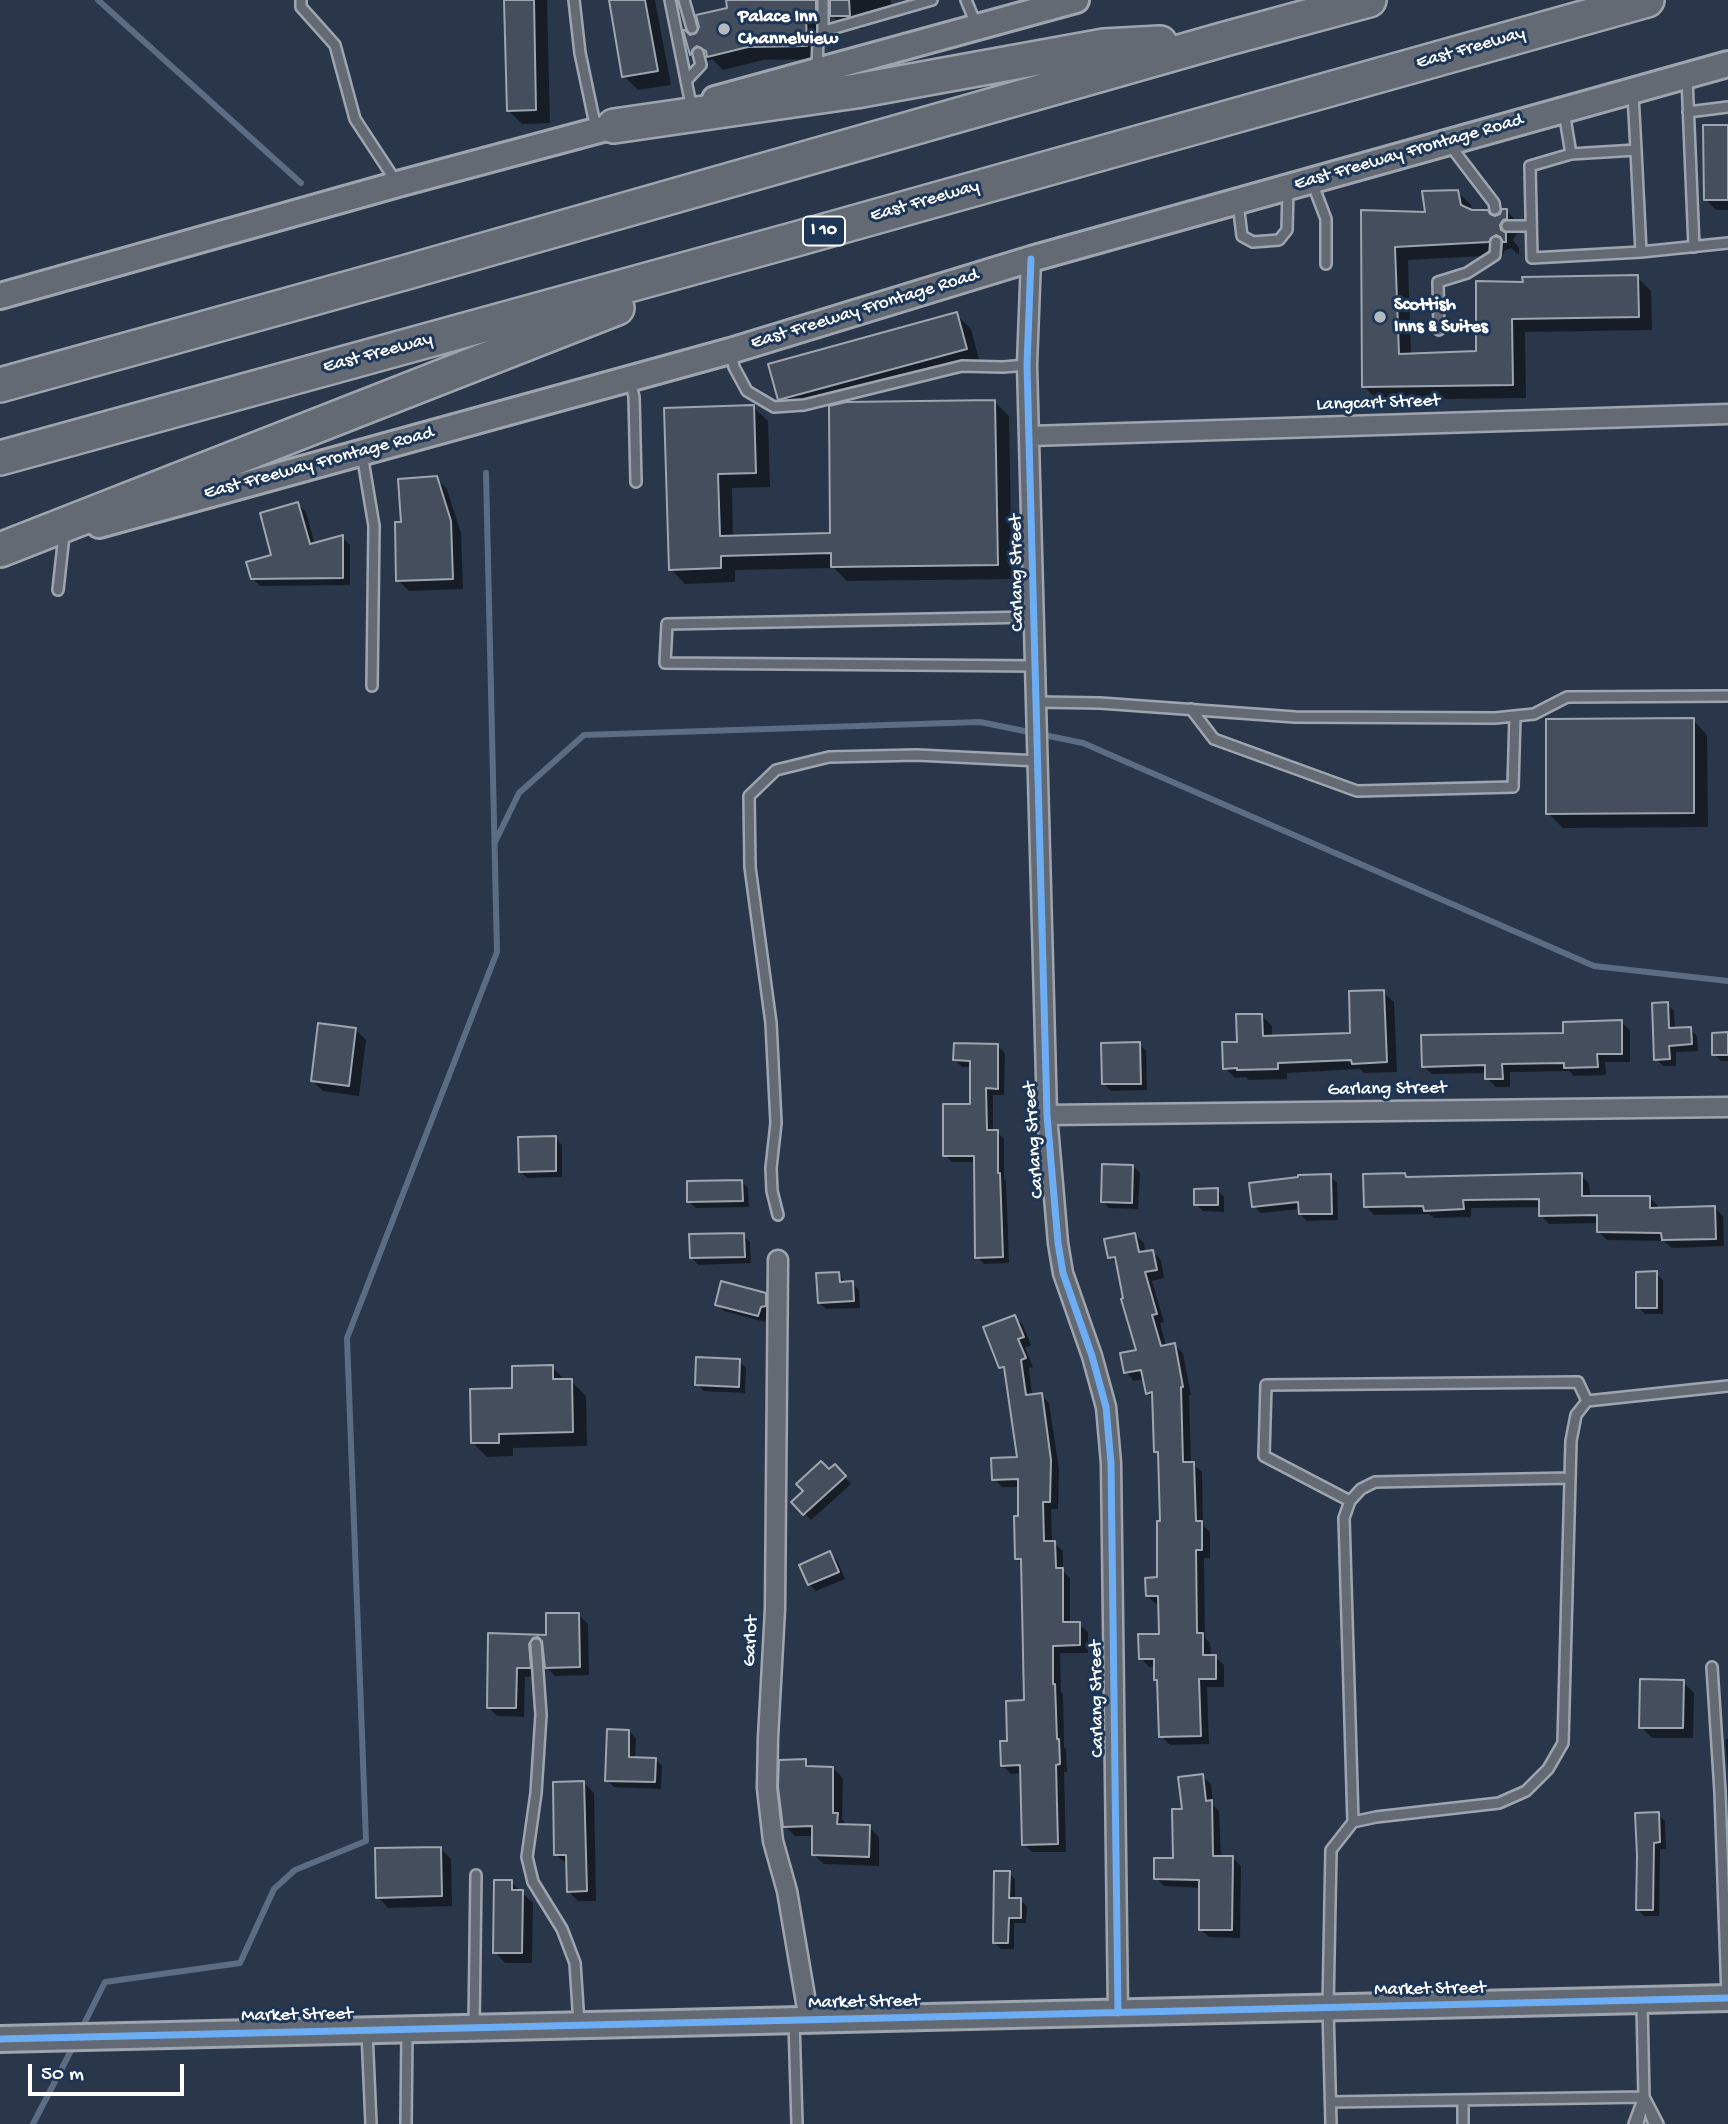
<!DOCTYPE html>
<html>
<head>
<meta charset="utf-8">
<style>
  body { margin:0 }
  #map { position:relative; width:1728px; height:2124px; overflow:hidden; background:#2a374a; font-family:"Gochi Hand",sans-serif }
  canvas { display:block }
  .scale { position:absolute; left:28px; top:2064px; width:156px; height:32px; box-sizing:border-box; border:4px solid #fff; border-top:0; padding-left:9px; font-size:21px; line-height:24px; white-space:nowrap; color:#fff; -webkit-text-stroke:5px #1d3557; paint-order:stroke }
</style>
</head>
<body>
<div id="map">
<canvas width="1728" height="2124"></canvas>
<div class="scale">50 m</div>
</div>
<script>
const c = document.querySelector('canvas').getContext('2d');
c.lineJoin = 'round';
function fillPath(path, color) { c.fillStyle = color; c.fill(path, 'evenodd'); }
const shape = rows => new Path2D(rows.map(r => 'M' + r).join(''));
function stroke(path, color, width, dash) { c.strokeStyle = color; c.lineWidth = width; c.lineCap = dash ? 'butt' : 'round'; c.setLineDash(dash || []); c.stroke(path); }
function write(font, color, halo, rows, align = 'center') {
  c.font = font + ' "Gochi Hand",sans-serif'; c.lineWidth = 6; c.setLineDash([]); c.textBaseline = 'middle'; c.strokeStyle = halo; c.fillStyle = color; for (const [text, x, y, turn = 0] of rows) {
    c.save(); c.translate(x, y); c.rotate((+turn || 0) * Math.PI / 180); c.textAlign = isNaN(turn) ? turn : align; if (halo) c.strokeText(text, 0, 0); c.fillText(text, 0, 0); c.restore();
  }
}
fillPath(shape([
  [506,0,547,0,550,123,522,124,508,110],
  [611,0,655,0,671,85,638,90,624,76],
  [728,0,891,0,891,19,863,19,863,29,846,29,829,13,829,30,819,30,820,59,763,60,723,70,712,59,706,62,704,67,691,54,686,33,689,36,695,36,728,9],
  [1728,126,1728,210,1716,210,1706,200],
  [1457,191,1471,205,1472,212,1496,218,1506,211,1520,224,1520,233,1517,234,1513,240,1519,248,1519,255,1511,248,1504,251,1503,255,1408,260,1411,355,1478,353,1524,284,1637,277,1651,291,1652,330,1525,332,1526,398,1377,400,1364,386,1363,212,1427,214],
  [956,314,971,329,980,363,796,413,779,399],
  [995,402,1009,416,1012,579,847,581,834,568,735,570,735,582,685,584,671,569,666,409,753,407,768,421,770,487,732,488,733,538,832,535],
  [436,478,447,489,461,533,463,589,409,591,398,580,403,524],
  [298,504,306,512,315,545,342,537,350,545,350,585,260,586,252,578,273,556],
  [1693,720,1707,735,1708,827,1563,828,1548,813],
  [1383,992,1394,1002,1397,1072,1364,1073,1360,1069,1287,1073,1287,1079,1249,1080,1246,1077,1235,1078,1225,1068,1239,1043,1262,1016,1272,1026,1272,1038,1352,1034],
  [1667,1004,1674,1011,1675,1029,1690,1029,1697,1036,1698,1051,1676,1052,1676,1066,1663,1066,1656,1059],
  [1621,1022,1630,1030,1630,1062,1605,1062,1606,1075,1574,1076,1569,1071,1510,1072,1510,1087,1496,1087,1487,1078,1487,1073,1432,1074,1423,1066],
  [355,1029,366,1040,359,1096,323,1091,313,1081],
  [1728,1034,1728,1061,1721,1061,1714,1054],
  [1139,1044,1146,1051,1147,1090,1111,1091,1104,1084],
  [998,1046,1005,1053,1004,1095,993,1095,993,1132,997,1132,1004,1139,1004,1179,1006,1181,1009,1263,984,1264,977,1257,976,1162,952,1162,945,1155,971,1105,972,1067,962,1067,955,1060],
  [555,1138,562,1145,562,1177,527,1178,520,1171],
  [1133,1166,1140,1173,1138,1209,1109,1208,1102,1201],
  [1405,1175,1409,1179,1581,1175,1589,1184,1590,1197,1650,1198,1658,1206,1658,1209,1715,1208,1723,1216,1724,1246,1672,1248,1664,1241,1607,1240,1599,1232,1599,1223,1549,1224,1541,1215,1541,1207,1471,1208,1471,1217,1434,1218,1429,1214,1374,1215,1366,1206],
  [1330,1176,1337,1183,1338,1220,1307,1221,1300,1214,1300,1209,1261,1213,1254,1206],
  [741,1181,748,1188,749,1207,696,1208,689,1202],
  [1217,1190,1224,1197,1224,1212,1203,1211,1196,1204],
  [743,1235,750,1242,751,1263,698,1265,692,1258],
  [1135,1235,1144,1243,1145,1253,1152,1251,1161,1260,1164,1278,1152,1281,1164,1322,1160,1323,1166,1346,1174,1345,1183,1353,1191,1395,1189,1395,1191,1464,1193,1464,1202,1472,1203,1525,1210,1532,1210,1558,1204,1558,1205,1638,1210,1643,1211,1657,1215,1657,1224,1665,1224,1687,1207,1687,1209,1744,1170,1745,1161,1736,1159,1683,1156,1680,1156,1667,1149,1667,1141,1658,1161,1635,1160,1604,1156,1604,1147,1596,1159,1579,1162,1523,1160,1456,1156,1451,1154,1399,1148,1393,1145,1379,1134,1381,1126,1372,1138,1352,1118,1265,1110,1257],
  [1656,1273,1663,1280,1663,1314,1645,1314,1638,1307],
  [838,1274,845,1281,845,1283,852,1283,859,1290,860,1308,826,1309,819,1303],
  [765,1295,773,1302,772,1312,767,1313,765,1322,724,1311,717,1304],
  [1015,1317,1023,1325,1031,1345,1025,1348,1033,1367,1029,1368,1032,1396,1041,1395,1049,1403,1059,1469,1058,1509,1051,1509,1052,1543,1054,1543,1063,1551,1063,1571,1070,1578,1070,1624,1079,1624,1088,1632,1088,1653,1060,1653,1061,1692,1063,1694,1064,1747,1066,1749,1067,1772,1064,1772,1066,1852,1032,1852,1023,1844,1022,1773,1011,1774,1002,1765,1009,1743,1025,1702,1023,1564,1017,1559,1020,1487,1002,1487,994,1479,1019,1459,1007,1374,1000,1367],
  [739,1361,746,1368,745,1393,704,1391,697,1384],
  [552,1367,566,1381,571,1381,586,1396,587,1446,513,1448,513,1456,487,1457,473,1443,514,1390],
  [835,1467,851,1484,811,1520,794,1502],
  [830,1554,837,1560,845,1579,816,1591,809,1584],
  [579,1615,588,1624,589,1675,555,1676,546,1667,544,1646,542,1646,537,1653,539,1676,525,1677,524,1717,497,1716,488,1707,490,1635,548,1636],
  [1683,1682,1694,1693,1693,1738,1652,1738,1641,1727],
  [629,1731,636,1738,635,1759,655,1759,662,1766,661,1789,614,1787,607,1780],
  [1725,1739,1728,1739,1728,1773],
  [805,1761,812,1768,833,1768,843,1778,842,1819,847,1825,869,1827,879,1837,879,1866,824,1864,813,1854,814,1836,795,1836,785,1826],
  [1202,1776,1211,1784,1213,1805,1219,1811,1221,1858,1233,1858,1241,1866,1240,1938,1209,1937,1200,1929,1201,1888,1164,1886,1156,1878,1175,1860],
  [584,1783,594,1793,596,1901,578,1901,568,1891,568,1865,556,1855],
  [1658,1814,1665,1821,1666,1849,1660,1849,1659,1916,1644,1916,1637,1909],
  [440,1848,451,1859,452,1906,388,1908,378,1897],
  [1009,1873,1015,1879,1015,1900,1020,1900,1027,1906,1026,1923,1014,1923,1014,1949,1001,1949,994,1942],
  [511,1882,533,1903,532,1963,505,1963,495,1952]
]), '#0007');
stroke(shape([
  [98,0,301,183],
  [495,842,519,793,584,735,980,722,1083,743,1594,966,1728,981],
  [81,2030,105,1982,240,1963,274,1889,295,1870,366,1841,347,1338,497,952,486,473],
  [33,2124,75,2043]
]), '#5c6d83', 6);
const building = shape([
  [504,0,534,0,536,110,507,111,504,0],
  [609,0,645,0,658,71,622,77,609,0],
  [726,0,816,0,816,16,806,16,807,46,748,47,707,57,706,51,697,46,693,49,690,55,683,30,685,30,690,35,696,33,699,27,696,15,727,8,726,0],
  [830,0,849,0,850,16,830,16,830,0],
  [1703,125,1728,125,1728,200,1704,200,1703,125],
  [1458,190,1461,205,1472,210,1488,210,1490,214,1495,216,1500,214,1502,209,1507,209,1507,219,1503,220,1500,225,1501,230,1506,233,1506,242,1503,242,1500,237,1496,235,1491,238,1489,242,1395,247,1399,354,1476,351,1476,281,1523,282,1522,277,1638,275,1639,317,1512,319,1513,385,1362,387,1361,210,1425,212,1422,191,1458,190],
  [957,312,967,349,778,400,768,364,957,312],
  [995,400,998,565,831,567,831,553,721,556,721,568,669,570,664,408,754,405,756,473,718,474,720,536,830,533,829,406,846,402,995,400],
  [437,476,451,521,453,579,396,581,395,522,401,522,398,479,437,476],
  [298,502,310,544,343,535,343,578,251,579,246,562,271,555,260,513,298,502],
  [1694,718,1694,813,1546,814,1546,719,1694,718],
  [1384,990,1387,1062,1352,1064,1351,1060,1278,1063,1278,1069,1237,1070,1237,1068,1223,1069,1222,1042,1237,1042,1236,1014,1262,1014,1263,1036,1350,1033,1349,991,1384,990],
  [1668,1002,1669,1028,1691,1027,1692,1044,1669,1046,1670,1059,1654,1060,1652,1003,1668,1002],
  [1622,1020,1622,1054,1597,1054,1598,1067,1564,1068,1564,1063,1502,1064,1503,1079,1485,1079,1485,1065,1422,1067,1421,1035,1563,1033,1563,1022,1622,1020],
  [318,1023,356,1028,349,1086,311,1081,318,1023],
  [1728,1032,1728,1055,1712,1055,1712,1033,1728,1032],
  [1140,1042,1141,1084,1102,1084,1101,1043,1140,1042],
  [954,1043,998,1044,998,1089,986,1088,987,1130,998,1130,998,1173,1000,1173,1003,1257,975,1258,974,1156,943,1156,943,1104,970,1104,970,1061,953,1060,954,1043],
  [556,1136,556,1171,519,1172,518,1137,556,1136],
  [1102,1164,1133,1165,1132,1203,1101,1202,1102,1164],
  [1405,1173,1406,1177,1582,1173,1582,1196,1650,1196,1650,1208,1715,1206,1716,1239,1662,1240,1661,1233,1597,1232,1597,1215,1539,1216,1539,1199,1463,1200,1464,1209,1424,1211,1423,1206,1364,1207,1363,1174,1405,1173],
  [1331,1174,1332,1214,1299,1214,1298,1202,1252,1207,1249,1183,1298,1177,1298,1175,1331,1174],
  [742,1180,743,1201,687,1202,687,1181,742,1180],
  [1218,1188,1218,1205,1194,1205,1194,1189,1218,1188],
  [744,1233,745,1257,690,1258,689,1234,744,1233],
  [1135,1233,1139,1252,1153,1250,1157,1270,1145,1272,1157,1314,1152,1315,1161,1346,1175,1343,1183,1387,1181,1387,1183,1462,1194,1462,1196,1521,1202,1521,1202,1550,1196,1550,1197,1633,1203,1633,1203,1655,1216,1655,1216,1679,1199,1679,1201,1736,1159,1737,1157,1680,1154,1680,1154,1659,1139,1659,1138,1634,1159,1634,1158,1596,1146,1596,1145,1578,1157,1577,1157,1521,1160,1521,1158,1452,1154,1452,1152,1392,1146,1394,1141,1370,1124,1373,1120,1353,1136,1350,1121,1299,1123,1298,1115,1257,1108,1258,1104,1239,1135,1233],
  [1657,1271,1657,1308,1636,1308,1636,1272,1657,1271],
  [839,1272,840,1282,853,1281,854,1301,818,1303,816,1273,839,1272],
  [721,1281,766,1293,766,1306,761,1307,758,1316,715,1305,721,1281],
  [1015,1315,1024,1337,1018,1339,1026,1358,1021,1360,1026,1395,1042,1393,1051,1460,1050,1502,1043,1502,1044,1541,1055,1541,1056,1568,1063,1568,1063,1622,1080,1622,1080,1645,1053,1646,1053,1684,1055,1684,1057,1739,1059,1739,1060,1764,1056,1765,1058,1844,1022,1845,1020,1765,1001,1766,1000,1741,1007,1741,1006,1701,1024,1700,1021,1559,1015,1559,1014,1516,1018,1516,1018,1479,992,1480,991,1458,1017,1457,1004,1367,999,1368,983,1327,1015,1315],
  [696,1357,740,1359,739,1387,695,1385,696,1357],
  [553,1365,553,1379,572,1379,573,1432,499,1434,499,1443,471,1443,470,1389,512,1388,512,1366,553,1365],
  [821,1461,829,1469,835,1464,846,1476,803,1515,791,1502,803,1491,796,1484,821,1461],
  [830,1551,839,1572,808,1585,799,1565,830,1551],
  [546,1613,579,1613,580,1667,545,1668,542,1641,538,1637,533,1638,529,1644,531,1668,517,1668,516,1708,487,1708,488,1633,546,1635,546,1613],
  [1640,1679,1684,1680,1683,1728,1639,1728,1640,1679],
  [607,1729,629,1730,629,1757,656,1758,655,1782,605,1781,607,1729],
  [806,1759,806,1766,833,1767,833,1813,838,1813,837,1824,870,1825,869,1857,812,1855,812,1826,783,1827,778,1787,779,1760,806,1759],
  [1203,1774,1206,1801,1212,1800,1213,1856,1233,1856,1232,1930,1199,1930,1199,1880,1154,1879,1154,1858,1173,1858,1172,1809,1182,1809,1178,1777,1203,1774],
  [584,1781,587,1891,567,1892,566,1855,554,1855,553,1782,584,1781],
  [1659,1812,1660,1842,1654,1843,1653,1910,1636,1910,1637,1856,1635,1813,1659,1812],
  [441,1847,442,1896,376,1898,375,1848,441,1847],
  [994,1871,1010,1871,1009,1898,1021,1898,1021,1918,1009,1918,1008,1943,993,1943,994,1871],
  [494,1880,512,1880,512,1890,523,1890,522,1953,493,1953,494,1880]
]);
fillPath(building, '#444e5c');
stroke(building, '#9fa5ae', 2);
const lane = shape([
  [301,0,301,7,335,45,355,119,397,183],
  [574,0,580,53,596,129],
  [670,0,691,105],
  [684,0,692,28],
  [823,0,823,34],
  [966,0,976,24],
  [817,69,818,39,828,30,932,0],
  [1687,78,1694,247],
  [686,81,701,65,698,53],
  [1564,112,1571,154,1530,166,1532,258,1641,252,1728,243],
  [1688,112,1728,107],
  [1449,144,1494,203,1495,209],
  [1636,150,1641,252],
  [1571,154,1636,150,1633,94],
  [1312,182,1326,219,1326,264],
  [1238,203,1242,236,1253,242,1279,240,1287,230,1288,189],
  [1507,226,1531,226],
  [1439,330,1438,282,1467,273,1495,255,1496,242],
  [731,353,734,367,747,391,774,407,804,405,962,366,1003,367,1027,365],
  [630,380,634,397,636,482],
  [362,454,374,526,372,686],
  [58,590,64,535],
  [1034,617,667,624,665,663,1036,666],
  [1036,702,1100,703,1295,717,1495,718,1534,714,1567,697,1728,696],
  [1191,709,1214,739,1357,791,1513,787,1515,716],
  [778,1215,772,1191,771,1168,776,1123,771,1023,750,867,749,796,776,770,829,757,917,755,1039,761],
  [1350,1501,1264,1456,1266,1385,1578,1382,1587,1401],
  [536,1644,541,1715,536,1793,527,1857,533,1882,562,1929,575,1963,579,2024],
  [1712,1667,1720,1792,1727,1997],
  [1353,1822,1344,1518,1350,1501,1361,1489,1375,1482,1570,1478],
  [794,2021,797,2124],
  [474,2026,476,1875],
  [367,2032,371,2124],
  [1463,2100,1463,2124],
  [1331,2102,1644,2097,1642,2003],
  [406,2124,407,2031],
  [1331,2124,1328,2008,1331,1850,1353,1822,1376,1817,1499,1803,1526,1791,1548,1769,1563,1743,1571,1441,1576,1415,1587,1401,1728,1386],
  [1634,2124,1644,2097,1638,2124],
  [1654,2124,1644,2097,1658,2124]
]);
const street = shape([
  [1031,259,1027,365,1047,1115,1058,1243,1063,1273,1092,1356,1106,1407,1111,1463,1118,2013],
  [1030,436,1728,414],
  [1047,1115,1728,1107],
  [778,1260,775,1609,768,1738,767,1788,773,1841,787,1891,809,2020]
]);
const secondary = shape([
  [715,99,1076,0],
  [0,296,398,184,629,122],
  [99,525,730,351,1031,259,1728,64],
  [0,2039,1728,1998]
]);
const highway = shape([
  [614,126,856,91,1104,46,1160,43],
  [0,385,407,272,1225,39,1369,0],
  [0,458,796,239,1647,0],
  [0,550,617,308]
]);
stroke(lane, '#9fa5ae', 14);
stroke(street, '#9fa5ae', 23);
stroke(secondary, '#9fa5ae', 30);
stroke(highway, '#9fa5ae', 38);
stroke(lane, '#636a74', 9);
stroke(street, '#636a74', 18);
stroke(secondary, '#636a74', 24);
stroke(highway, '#636a74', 33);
stroke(shape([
  [1031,259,1027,365,1047,1115,1058,1243,1063,1273,1092,1356,1106,1407,1111,1463,1118,2013],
  [0,2039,1728,1998]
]), '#6dadf4', 7);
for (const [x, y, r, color] of [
  [724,29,7,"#b4b9c0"],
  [1380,317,7,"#b4b9c0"]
]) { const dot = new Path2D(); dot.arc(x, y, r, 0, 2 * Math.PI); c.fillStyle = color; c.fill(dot); stroke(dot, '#1d3557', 2.5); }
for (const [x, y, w] of [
  [824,231,42]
]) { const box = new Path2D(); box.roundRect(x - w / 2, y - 14.5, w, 29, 5); c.fillStyle = '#1d3557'; c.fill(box); stroke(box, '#fff', 2); }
write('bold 18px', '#fff', null, [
  ["I 10",824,231]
]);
write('bold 19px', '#fff', '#1d3557', [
  ["Palace Inn",738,18],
  ["Channelview",738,40],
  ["Scottish",1394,306],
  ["Inns & Suites",1394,328]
], 'left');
write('19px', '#fff', '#1d3557', [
  ["East Freeway",1471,49,-16],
  ["East Freeway Frontage Road",1409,153,-16],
  ["East Freeway",925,202,-16],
  ["East Freeway Frontage Road",865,310,-17],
  ["East Freeway",378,354,-15],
  ["Langcart Street",1378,404,-2],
  ["East Freeway Frontage Road",319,464,-15],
  ["Carlang Street",1018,573,-91],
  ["Garlang Street",1387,1090,-1],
  ["Carlang Street",1035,1140,-94],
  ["Garlot",752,1641,-87],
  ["Carlang Street",1098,1699,-91],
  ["Market Street",1430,1990,-1],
  ["Market Street",864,2003,-1],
  ["Market Street",297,2016,-1]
]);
</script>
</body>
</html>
